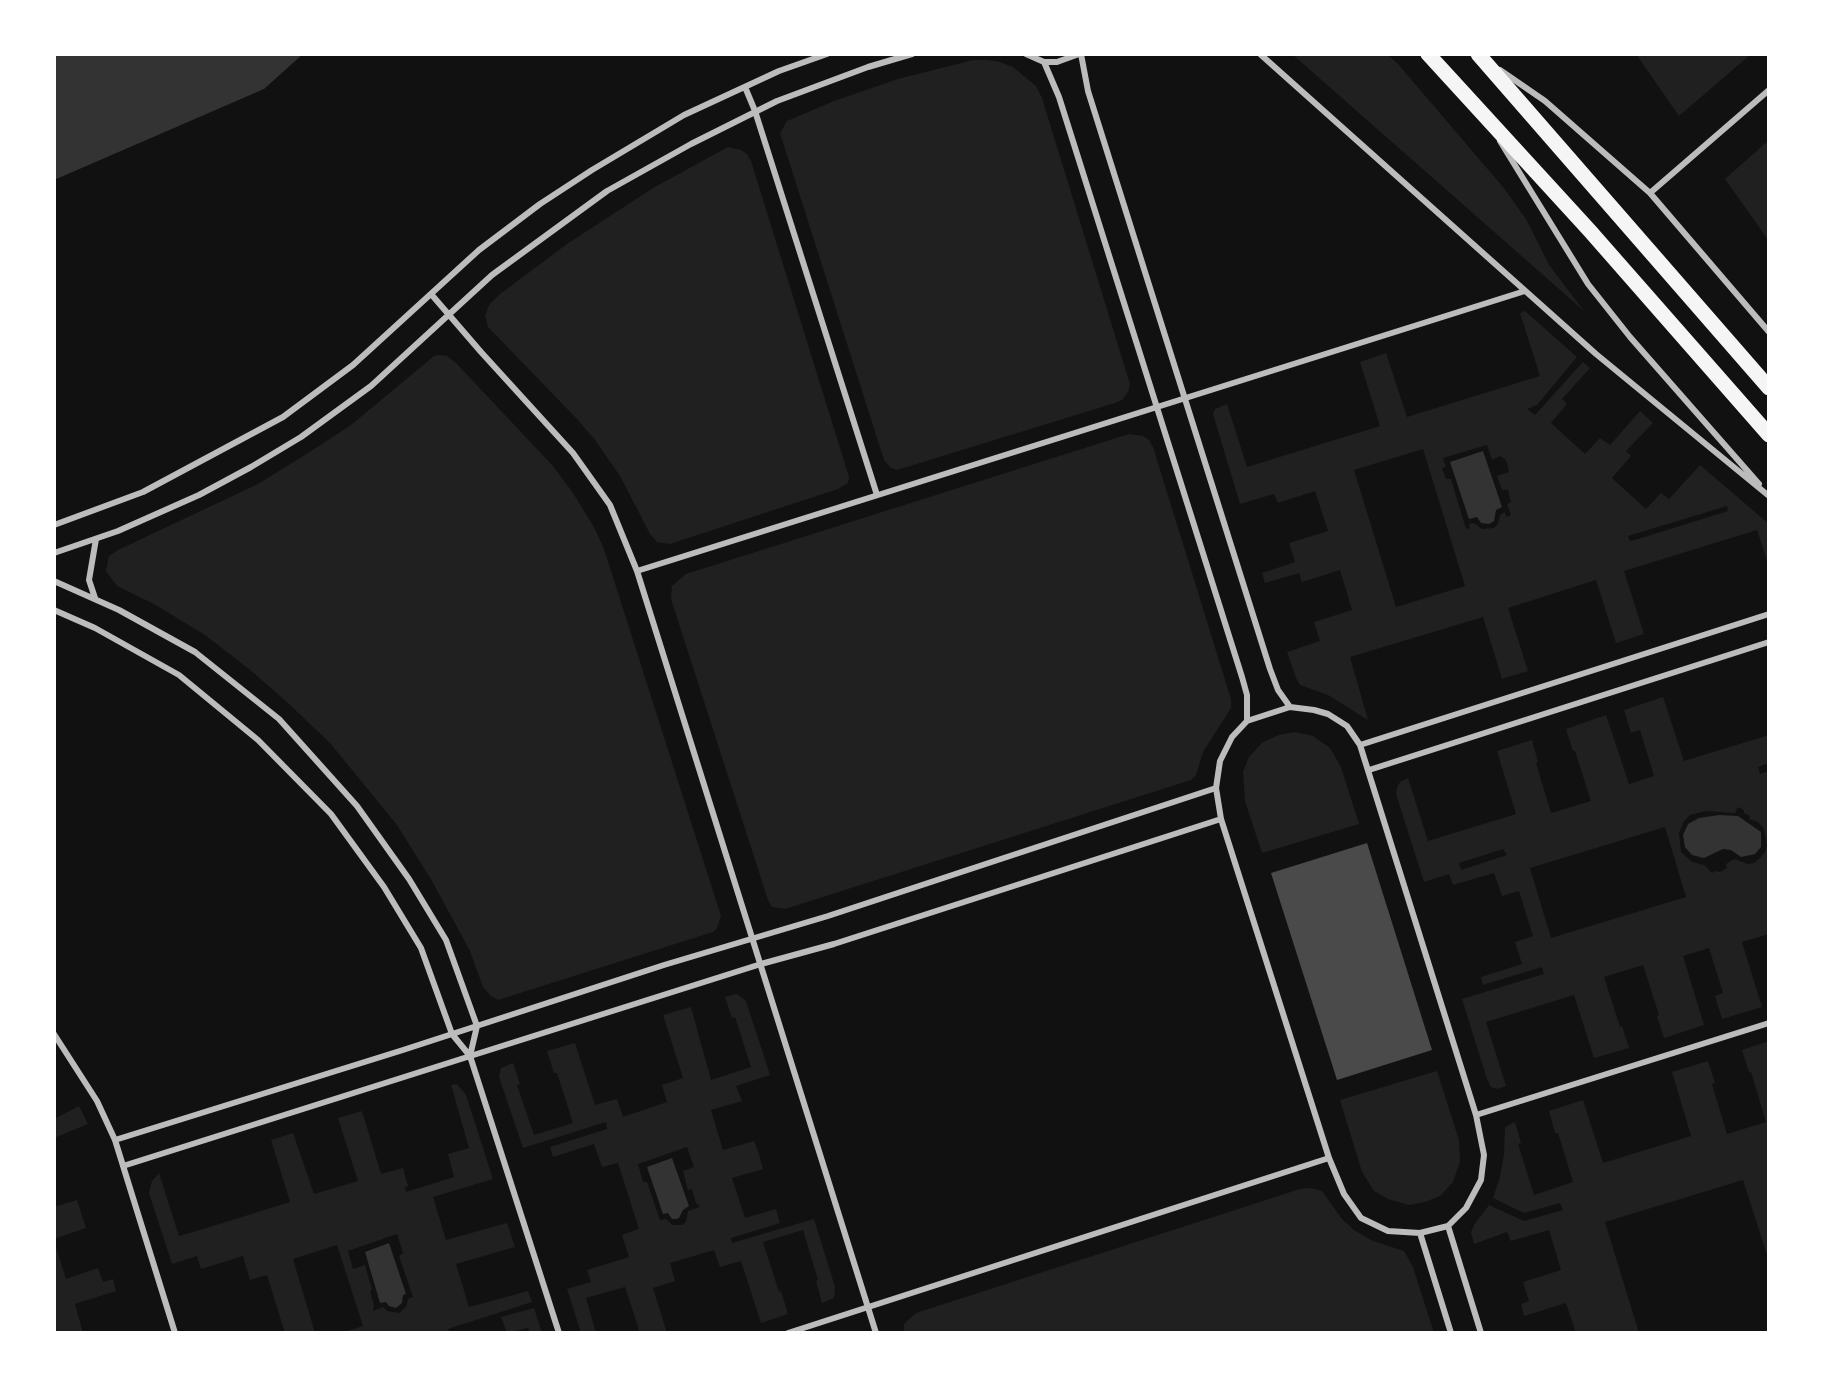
<!DOCTYPE html>
<html>
<head>
<meta charset="utf-8">
<style>
  body { margin:0 }
  #map { position:relative; width:1823px; height:1387px; overflow:hidden; background:#111; font-family:"Work Sans",sans-serif }
  canvas { display:block }
  .frame { position:absolute; inset:0; border:56px solid #fff; pointer-events:none }
</style>
</head>
<body>
<div id="map">
<canvas width="1823" height="1387"></canvas>
<div class="frame"></div>
</div>
<script>
const c = document.querySelector('canvas').getContext('2d');
c.lineJoin = 'round';
function fillPath(path, color) { c.fillStyle = color; c.fill(path, 'evenodd'); }
const shape = rows => new Path2D(rows.map(r => 'M' + r).join(''));
function stroke(path, color, width, dash) { c.strokeStyle = color; c.lineWidth = width; c.lineCap = dash ? 'butt' : 'round'; c.setLineDash(dash || []); c.stroke(path); }
fillPath(shape([
  [1292,54,1387,54,1398,64,1503,187,1526,219,1549,265,1584,311],
  [1636,54,1751,54,1679,116],
  [973,60,987,60,1000,62,1013,67,1036,86,1042,98,1130,384,1128,392,1122,400,1115,403,897,470,891,468,884,460,780,133,787,121,834,101,898,79],
  [1769,140,1769,241,1725,179],
  [728,147,741,150,747,154,751,161,849,477,848,483,838,489,670,544,663,543,657,542,650,534,620,476,595,440,577,419,488,327,485,316,489,305,500,294,567,244,653,188],
  [1525,311,1577,357,1537,405,1527,409,1535,415,1583,362,1590,368,1562,399,1567,404,1551,423,1585,454,1600,438,1610,445,1640,411,1653,423,1626,451,1631,456,1612,478,1646,509,1661,493,1669,499,1700,465,1769,524,1769,567,1757,530,1624,571,1644,634,1616,643,1596,580,1508,608,1528,671,1502,679,1483,617,1350,657,1368,720,1328,695,1300,685,1296,678,1287,652,1320,641,1314,622,1352,610,1340,570,1302,582,1299,573,1265,583,1262,573,1295,562,1289,543,1328,531,1315,491,1278,503,1274,494,1240,504,1213,414,1215,409,1227,404,1247,467,1380,426,1360,362,1386,353,1407,417,1540,376,1520,313],
  [1487,445,1492,460,1500,456,1506,460,1508,466,1509,472,1497,476,1502,490,1508,490,1511,502,1507,504,1511,515,1506,517,1505,512,1500,515,1498,524,1494,528,1482,529,1474,523,1469,524,1470,528,1466,529,1451,479,1446,479,1442,468,1446,467,1443,458],
  [1423,449,1465,586,1396,607,1354,470],
  [1727,506,1728,511,1638,539,1630,541,1628,536],
  [439,355,447,356,456,363,553,466,573,493,594,527,604,549,612,574,721,916,717,928,713,932,498,1000,491,996,483,987,470,951,432,881,397,825,330,743,288,703,249,669,205,635,154,604,117,586,106,571,109,556,118,550,258,484,308,453,351,425,434,356],
  [1129,434,1143,436,1149,440,1153,447,1231,699,1231,708,1203,752,1196,775,1191,780,785,909,772,907,768,900,671,599,672,586,686,574],
  [1663,697,1684,761,1769,735,1769,763,1758,767,1760,774,1769,771,1769,934,1742,942,1762,1007,1722,1019,1715,996,1723,993,1709,948,1683,956,1704,1025,1664,1038,1657,1016,1659,1015,1643,965,1604,977,1620,1027,1622,1026,1629,1048,1594,1058,1574,995,1486,1022,1506,1086,1497,1089,1491,1087,1487,1079,1462,999,1544,974,1542,967,1483,985,1481,977,1522,964,1515,942,1533,936,1519,891,1502,896,1494,873,1453,885,1449,874,1424,882,1396,794,1397,787,1400,782,1408,778,1428,841,1516,814,1497,751,1532,740,1538,762,1536,763,1551,813,1591,801,1575,751,1573,751,1566,729,1606,715,1629,784,1654,776,1640,730,1631,733,1624,710],
  [1738,807,1744,810,1744,813,1750,816,1749,819,1758,822,1764,829,1767,845,1765,852,1760,858,1754,863,1748,864,1734,859,1726,864,1727,868,1720,872,1716,871,1712,873,1704,865,1692,862,1681,852,1679,833,1684,821,1690,815,1706,811,1735,813],
  [1665,827,1686,897,1551,938,1530,868],
  [1503,849,1507,855,1461,870,1459,863],
  [1295,732,1313,736,1330,748,1341,767,1359,824,1262,853,1245,801,1243,772,1249,757,1263,742,1279,735],
  [737,994,746,1001,770,1075,736,1086,742,1101,711,1110,723,1150,754,1141,759,1154,763,1169,732,1178,745,1218,776,1209,780,1223,731,1238,732,1243,814,1219,835,1287,834,1298,822,1303,816,1281,818,1280,803,1230,763,1242,779,1292,781,1291,788,1314,761,1323,741,1261,720,1267,714,1250,670,1263,675,1281,653,1288,667,1333,640,1333,625,1287,586,1298,596,1333,581,1333,567,1289,591,1282,587,1270,629,1257,622,1235,639,1229,618,1163,602,1167,594,1144,553,1157,550,1147,607,1129,606,1122,523,1148,499,1077,501,1068,513,1063,520,1084,517,1085,534,1135,573,1123,557,1073,554,1073,547,1051,575,1043,595,1105,617,1099,623,1117,667,1102,662,1085,683,1078,663,1015,691,1007,711,1080,751,1067,735,1017,732,1018,725,997],
  [687,1147,694,1167,683,1171,688,1190,692,1189,696,1203,700,1207,688,1211,686,1222,682,1225,672,1225,666,1219,660,1220,647,1182,643,1182,638,1164],
  [1769,1041,1769,1261,1743,1180,1605,1222,1639,1333,1576,1333,1566,1303,1524,1316,1521,1304,1529,1301,1523,1282,1561,1270,1549,1230,1511,1241,1507,1232,1474,1244,1471,1232,1474,1225,1489,1205,1524,1221,1563,1210,1560,1203,1524,1213,1493,1198,1500,1177,1504,1154,1505,1127,1515,1122,1521,1143,1518,1144,1534,1195,1573,1182,1558,1133,1555,1133,1549,1111,1583,1100,1603,1163,1691,1136,1672,1072,1708,1061,1715,1083,1712,1084,1727,1134,1766,1122,1751,1072,1749,1072,1742,1050],
  [1437,1071,1459,1140,1460,1162,1453,1182,1440,1196,1425,1202,1409,1205,1388,1199,1374,1191,1362,1172,1340,1100],
  [457,1084,466,1095,493,1179,433,1197,446,1240,507,1223,515,1247,456,1264,469,1307,528,1291,532,1302,448,1329,449,1333,456,1331,457,1333,341,1333,363,1326,337,1245,293,1259,315,1333,285,1333,267,1275,250,1280,243,1256,201,1269,197,1256,172,1264,149,1193,152,1181,159,1173,179,1236,200,1230,290,1202,271,1140,293,1133,314,1194,358,1181,338,1118,362,1111,381,1174,403,1168,408,1186,405,1187,406,1192,454,1177,448,1154,469,1148,451,1085],
  [397,1234,403,1253,399,1256,413,1297,408,1299,406,1307,399,1313,387,1311,383,1307,373,1311,374,1305,370,1291,372,1290,365,1265,353,1269,348,1251],
  [79,1106,88,1124,54,1138,54,1119],
  [1310,1188,1322,1191,1342,1219,1354,1230,1373,1241,1404,1251,1413,1267,1434,1333,904,1333,904,1324,916,1313,1300,1189],
  [77,1200,86,1228,54,1239,54,1207],
  [54,1241,66,1279,98,1268,103,1282,113,1279,116,1291,75,1304,83,1333,54,1333],
  [534,1308,542,1333,530,1333,528,1328,507,1333,501,1317]
]), '#202020');
fillPath(shape([
  [54,54,303,54,264,89,54,180],
  [1483,451,1502,507,1496,510,1494,521,1489,524,1481,523,1477,517,1469,519,1450,462],
  [1719,815,1738,816,1761,832,1761,847,1755,854,1741,857,1731,850,1723,849,1704,858,1692,855,1685,847,1683,835,1688,824,1699,818],
  [672,1158,689,1206,683,1210,679,1218,676,1219,672,1219,668,1213,663,1214,647,1167],
  [389,1243,406,1294,403,1295,402,1303,396,1308,389,1306,386,1302,380,1303,365,1252]
]), '#333');
fillPath(shape([
  [1367,843,1432,1050,1337,1080,1271,873]
]), '#4a4a4a');
stroke(shape([
  [1026,54,1044,62,1057,62,1079,54],
  [1081,54,1088,91,1270,669,1278,690,1290,707],
  [1260,54,1596,354,1769,496],
  [1044,62,1059,97,1242,677,1247,695,1247,721],
  [1500,70,1545,101,1650,193,1769,332],
  [745,87,755,111,877,495],
  [1500,141,1588,284,1630,337,1759,484],
  [1650,193,1769,90],
  [431,294,481,352,573,453,610,505,637,571,876,1333],
  [54,525,143,492,283,417,353,365,479,250,540,204,592,170,684,115,779,71,827,54],
  [54,553,118,531,199,495,251,467,301,437,371,386,492,275,607,191,691,144,777,101,868,67,912,54],
  [637,571,1525,291],
  [54,581,119,610,195,652,279,719,357,806,409,879,446,940,477,1026,470,1056,452,1034,421,948,384,887,331,814,258,740,179,675,95,628,54,610],
  [95,598,89,580,96,539],
  [1290,707,1314,710,1328,714,1347,726,1360,745,1476,1115,1484,1155,1481,1180,1466,1208,1448,1226,1420,1233,1388,1231,1361,1218,1344,1194,1329,1158,1221,819,1216,788,1220,761,1232,737,1247,721,1290,707],
  [1360,745,1769,614],
  [1369,770,1769,642],
  [54,1034,97,1101,115,1140,175,1333],
  [470,1056,559,1333],
  [1476,1115,1769,1023],
  [115,1140,403,1050,664,965,828,916,1216,788],
  [123,1166,761,964,834,944,1221,819],
  [1448,1226,1481,1333],
  [1420,1233,1451,1333],
  [788,1333,1329,1158]
]), '#bcbcbc', 6);
stroke(shape([
  [1428,54,1590,231,1769,435],
  [1478,54,1769,388]
]), '#f5f5f5', 15);
</script>
</body>
</html>
